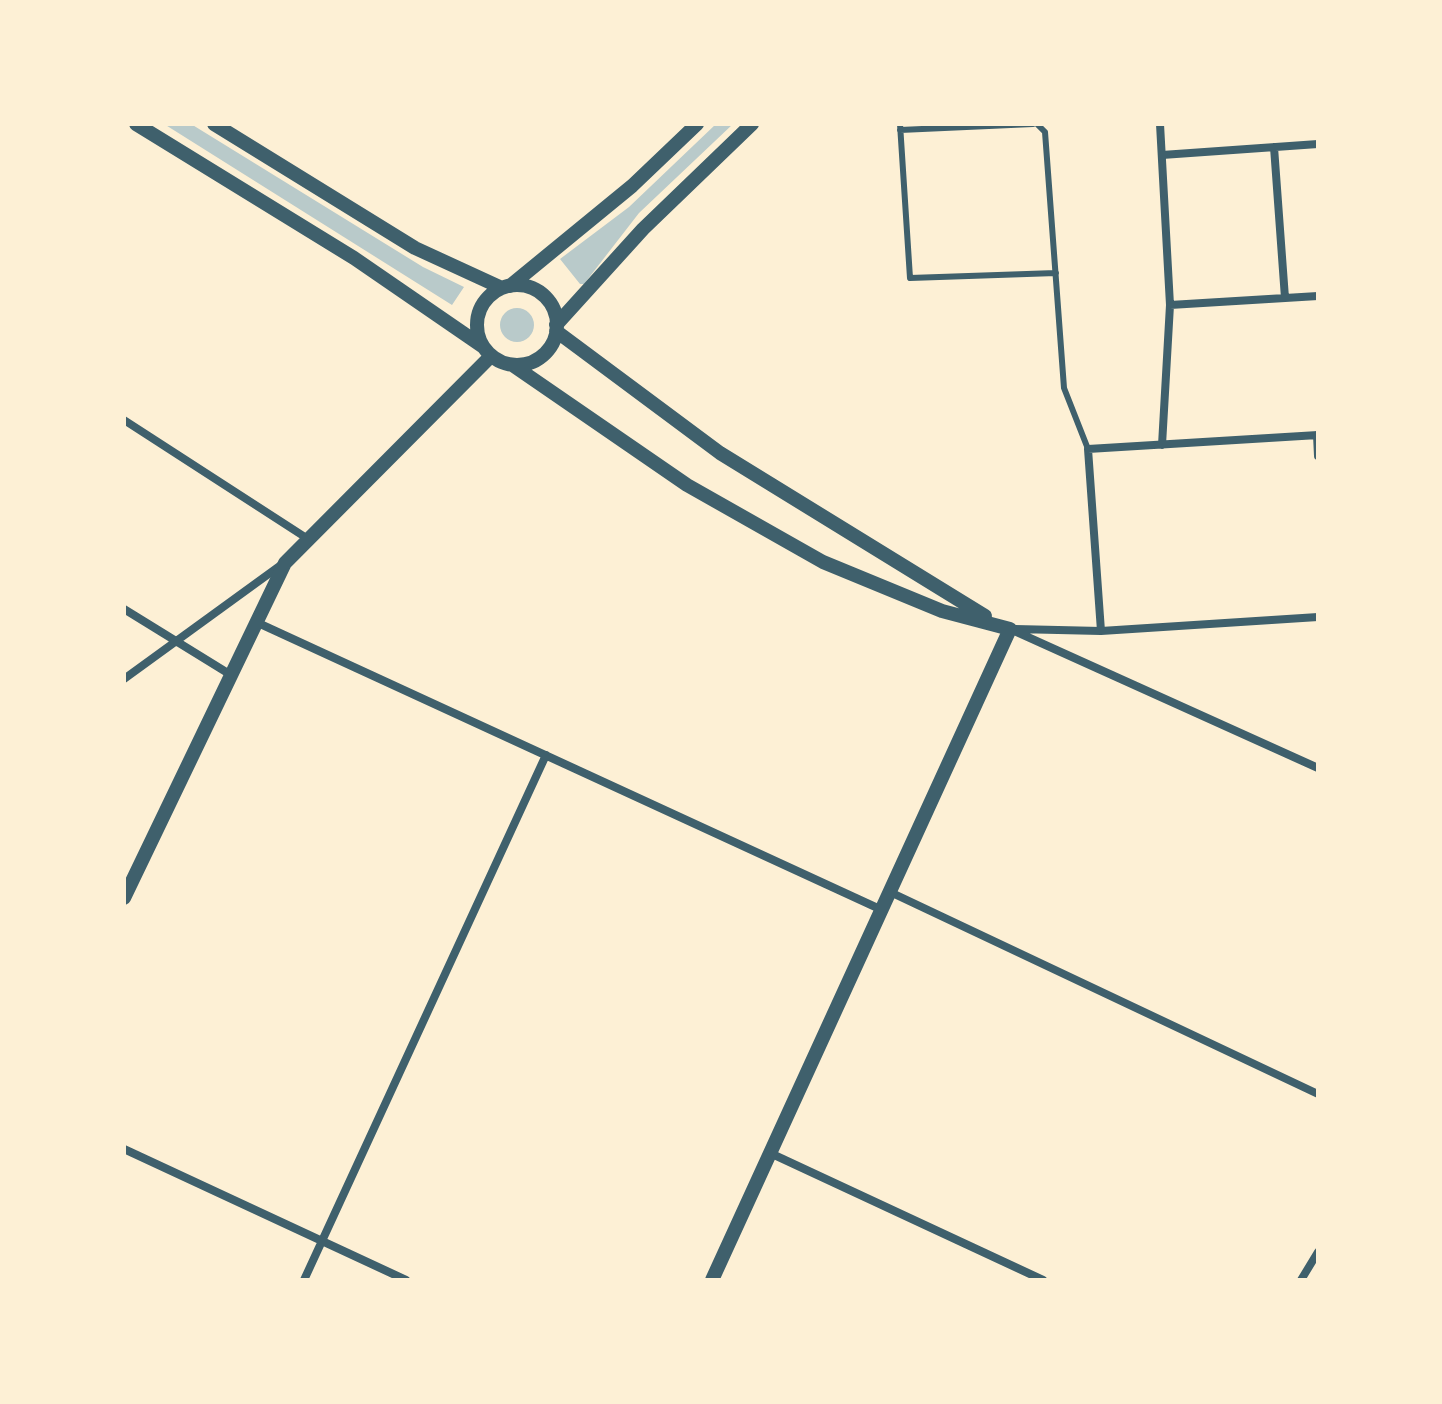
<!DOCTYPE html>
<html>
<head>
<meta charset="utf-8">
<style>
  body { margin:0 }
  #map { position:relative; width:1442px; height:1404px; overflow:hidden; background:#fdf0d5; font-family:"Sofia Sans Condensed",sans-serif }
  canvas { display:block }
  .frame { position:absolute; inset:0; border:126px solid #fdf0d5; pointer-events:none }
</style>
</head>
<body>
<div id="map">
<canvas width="1442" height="1404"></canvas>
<div class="frame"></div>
</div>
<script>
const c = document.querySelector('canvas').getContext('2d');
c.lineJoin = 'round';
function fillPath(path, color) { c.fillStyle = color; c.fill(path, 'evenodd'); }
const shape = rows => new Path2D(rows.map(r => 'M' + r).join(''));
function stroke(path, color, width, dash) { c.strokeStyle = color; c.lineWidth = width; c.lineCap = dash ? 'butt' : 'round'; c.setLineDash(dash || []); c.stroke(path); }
fillPath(shape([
  [164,124,191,124,423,267,464,287,452,305],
  [716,124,733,124,639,213,584,284,580,284,560,259,629,207],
  '500 325a17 17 0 1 1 34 0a17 17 0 1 1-34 0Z'
]), '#b9caca');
stroke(shape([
  [900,124,910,278,1056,273],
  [1037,124,1045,132,1064,388,1088,449],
  [900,130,1033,124]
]), '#3f606c', 6);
stroke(shape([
  [1160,124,1170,305,1162,445],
  [1274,147,1285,298],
  [1162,155,1318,144],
  [1170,305,1318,296],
  [124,420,308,539],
  [1317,435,1318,456],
  [124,609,231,675],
  [256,622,882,910],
  [1010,629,1318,768],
  [1015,629,1101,631,1318,617],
  [1101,631,1088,449,1318,435],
  [124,679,281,565],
  [890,892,1318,1094],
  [124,1149,406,1280],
  [770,1153,1043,1280],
  [304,1280,546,755],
  [1301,1280,1318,1252]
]), '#3f606c', 8);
stroke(shape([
  [136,124,354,258,482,346],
  [214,124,415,248,502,288],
  '477 325a40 40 0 1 1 80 0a40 40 0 1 1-80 0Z',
  [510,286,632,186,697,124],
  [556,325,643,229,752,124],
  [556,331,720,453,985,616],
  [514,366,687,485,823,562,942,611,1010,629],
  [124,898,285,563,491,356],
  [712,1280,1010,629]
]), '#3f606c', 14);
</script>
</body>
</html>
